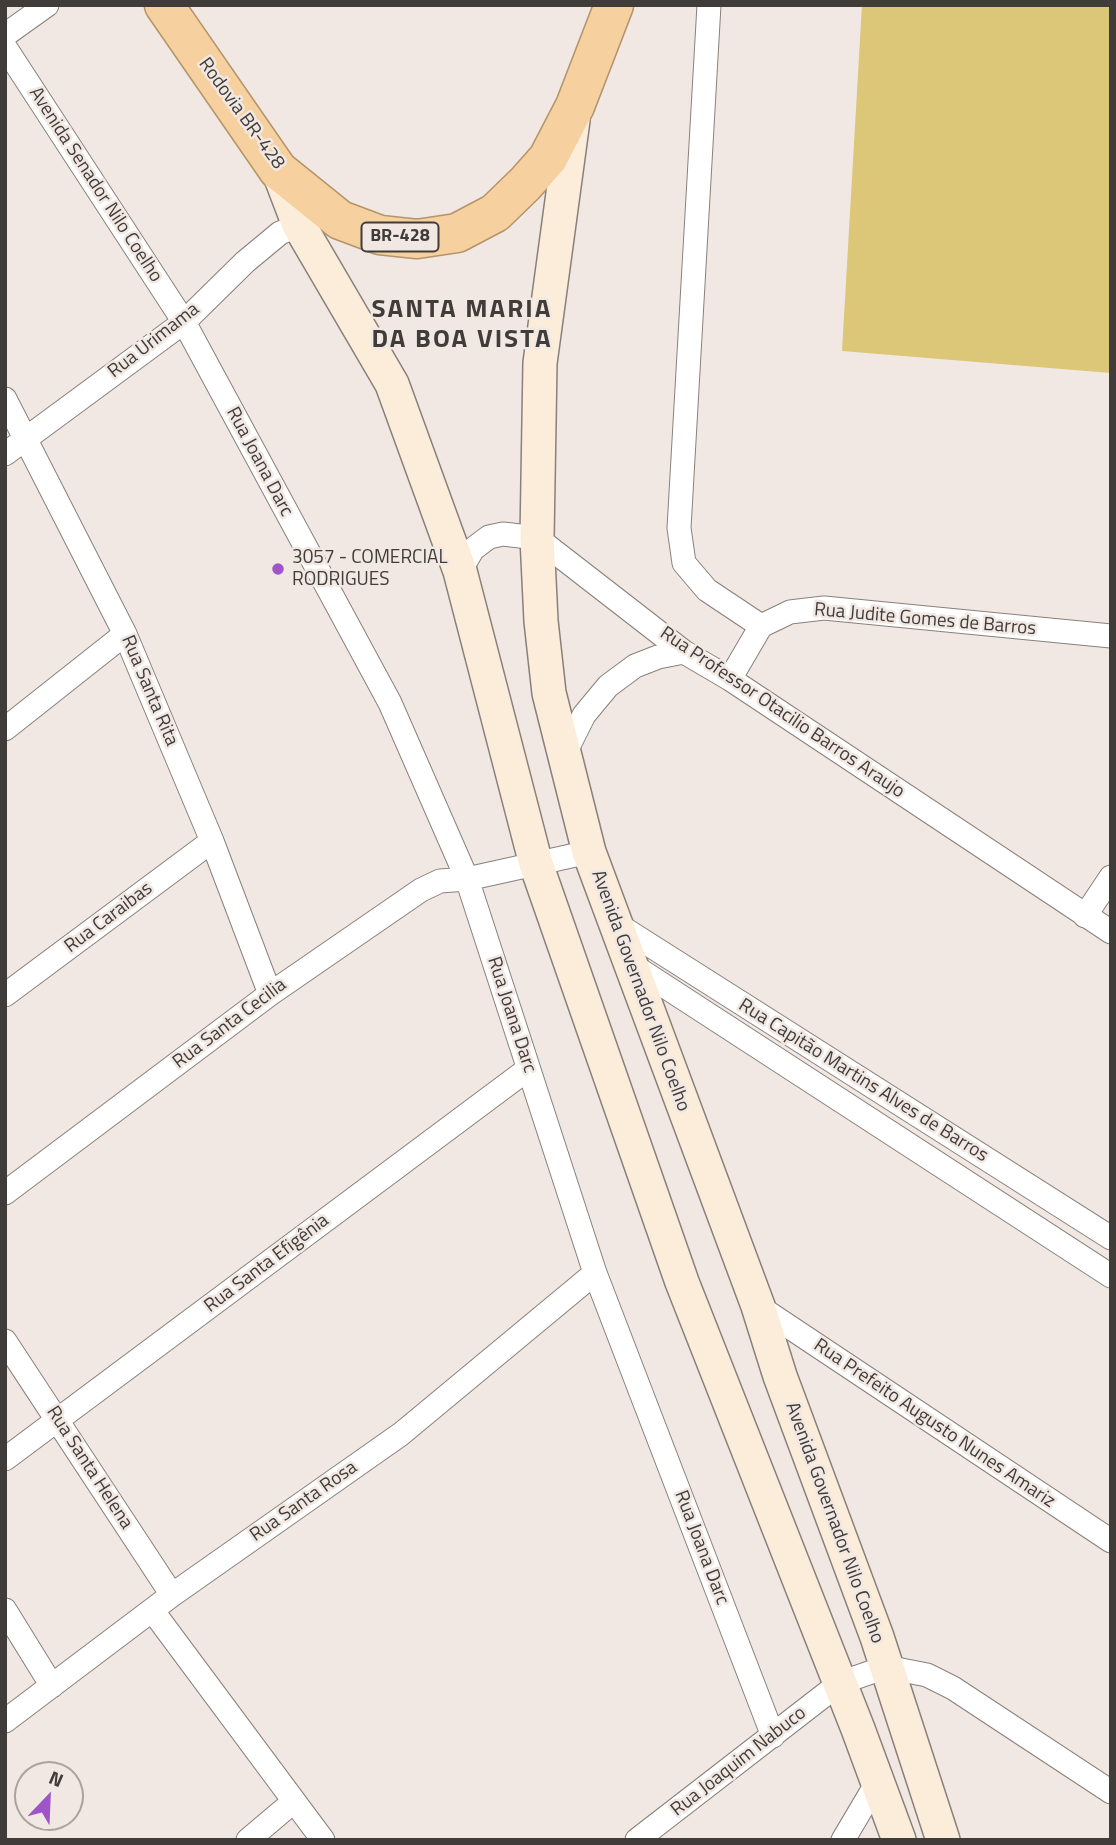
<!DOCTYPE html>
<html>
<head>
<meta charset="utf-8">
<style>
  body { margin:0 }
  #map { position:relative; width:1116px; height:1845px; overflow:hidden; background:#f2e8e3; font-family:"Titillium Web",sans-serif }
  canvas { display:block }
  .frame { position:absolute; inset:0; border:7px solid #3f3c39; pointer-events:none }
  .north { position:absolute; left:14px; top:1761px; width:70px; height:70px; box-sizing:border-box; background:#f2e8e3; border:2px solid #aaa39f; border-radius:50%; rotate:23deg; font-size:19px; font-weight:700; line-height:28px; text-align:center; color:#3f3c39 }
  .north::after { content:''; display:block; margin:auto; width:24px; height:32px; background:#9d55c8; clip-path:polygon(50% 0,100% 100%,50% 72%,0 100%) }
</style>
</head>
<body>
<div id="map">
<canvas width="1116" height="1845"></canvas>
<div class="frame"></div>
<div class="north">N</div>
</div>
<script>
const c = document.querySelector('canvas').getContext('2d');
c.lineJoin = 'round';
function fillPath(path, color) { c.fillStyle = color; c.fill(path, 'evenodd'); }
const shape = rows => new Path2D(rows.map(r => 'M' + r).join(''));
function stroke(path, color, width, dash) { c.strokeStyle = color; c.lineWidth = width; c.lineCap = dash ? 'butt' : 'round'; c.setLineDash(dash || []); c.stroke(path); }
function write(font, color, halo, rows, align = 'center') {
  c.font = font + ' "Titillium Web",sans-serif'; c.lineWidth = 5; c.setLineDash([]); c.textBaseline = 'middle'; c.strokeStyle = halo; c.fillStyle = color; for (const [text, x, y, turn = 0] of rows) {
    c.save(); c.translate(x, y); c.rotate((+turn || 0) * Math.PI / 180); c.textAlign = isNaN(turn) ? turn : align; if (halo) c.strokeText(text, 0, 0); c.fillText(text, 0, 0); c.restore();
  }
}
fillPath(shape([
  [862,5,1111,5,1111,373,842,351]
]), '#dcc678');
const minor = shape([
  [709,5,679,528,684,563,707,590,761,626],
  [5,35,47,5],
  [5,47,184,322,390,703,467,879,595,1273,773,1736],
  [5,399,125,634,212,841,270,994],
  [5,454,184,322,245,262,280,233,299,225],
  [460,571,473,549,489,537,503,534,537,538,684,652,730,679,1111,932],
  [730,679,761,626,790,612,824,608,1111,636],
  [5,729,125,634],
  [564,755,584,715,608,686,635,666,658,657,684,652],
  [1085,916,1111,877],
  [615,923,1111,1238],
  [629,963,1111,1276],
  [5,995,212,841],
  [5,1193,270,994,421,890,440,881,467,879,589,852],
  [758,1306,1111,1541],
  [5,1341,172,1595],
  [5,1459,528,1069],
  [5,1610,52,1686],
  [152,1610,323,1840],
  [5,1721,172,1595,401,1434,595,1273],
  [248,1840,293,1802],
  [637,1840,840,1683,886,1667,927,1675,953,1688,1111,1792],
  [843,1840,878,1781]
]);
const secondary = shape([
  [573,120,540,363,537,538,541,621,549,693,589,852,758,1306,780,1376,877,1637,943,1840],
  [278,170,299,225,392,384,460,571,536,864,682,1282,858,1729,899,1840]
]);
const trunk = shape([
  [164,5,278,170,340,220,380,235,417,239,457,233,495,213,525,184,548,158,575,106,614,5]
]);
stroke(minor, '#88807b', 25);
stroke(secondary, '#88807b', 36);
stroke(trunk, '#b4946a', 41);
stroke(minor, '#fff', 23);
stroke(secondary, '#fbedda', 33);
stroke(trunk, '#f6d09e', 38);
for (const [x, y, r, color] of [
  [278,569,7,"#9d55c8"]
]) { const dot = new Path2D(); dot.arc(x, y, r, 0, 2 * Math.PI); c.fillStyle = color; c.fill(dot); stroke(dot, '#f2e8e3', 2.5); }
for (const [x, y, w] of [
  [400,237,77]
]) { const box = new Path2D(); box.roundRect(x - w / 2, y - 14.5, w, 29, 5); c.fillStyle = '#f2e8e3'; c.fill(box); stroke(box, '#3f3c39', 2); }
write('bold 18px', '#3f3c39', null, [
  ["BR-428",400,237]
]);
write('19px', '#3f3c39', '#f2e8e3', [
  ["Rodovia BR-428",241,114,54],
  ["Avenida Senador Nilo Coelho",95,185,57],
  ["Rua Urimama",154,341,-38],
  ["Rua Joana Darc",259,462,62],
  ["Rua Judite Gomes de Barros",925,620,5],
  ["Rua Santa Rita",149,691,67],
  ["Rua Professor Otacilio Barros Araujo",782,713,34],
  ["Rua Caraibas",109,918,-37],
  ["Avenida Governador Nilo Coelho",640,991,70],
  ["Rua Joana Darc",511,1015,72],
  ["Rua Santa Cecilia",230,1024,-37],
  ["Rua Capitão Martins Alves de Barros",863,1081,32],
  ["Rua Santa Efigênia",267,1264,-37],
  ["Rua Prefeito Augusto Nunes Amariz",934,1424,34],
  ["Rua Santa Helena",89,1468,57],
  ["Rua Santa Rosa",304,1502,-35],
  ["Avenida Governador Nilo Coelho",834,1523,70],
  ["Rua Joana Darc",701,1548,69],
  ["Rua Joaquim Nabuco",739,1762,-38]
]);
write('19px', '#3f3c39', '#f2e8e3', [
  ["3057 - COMERCIAL",292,558],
  ["RODRIGUES",292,580]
], 'left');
c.letterSpacing = '2px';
write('bold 26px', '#3f3c39', '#f2e8e3', [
  ["SANTA MARIA",462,311],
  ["DA BOA VISTA",462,341]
]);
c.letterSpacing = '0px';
</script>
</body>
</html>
